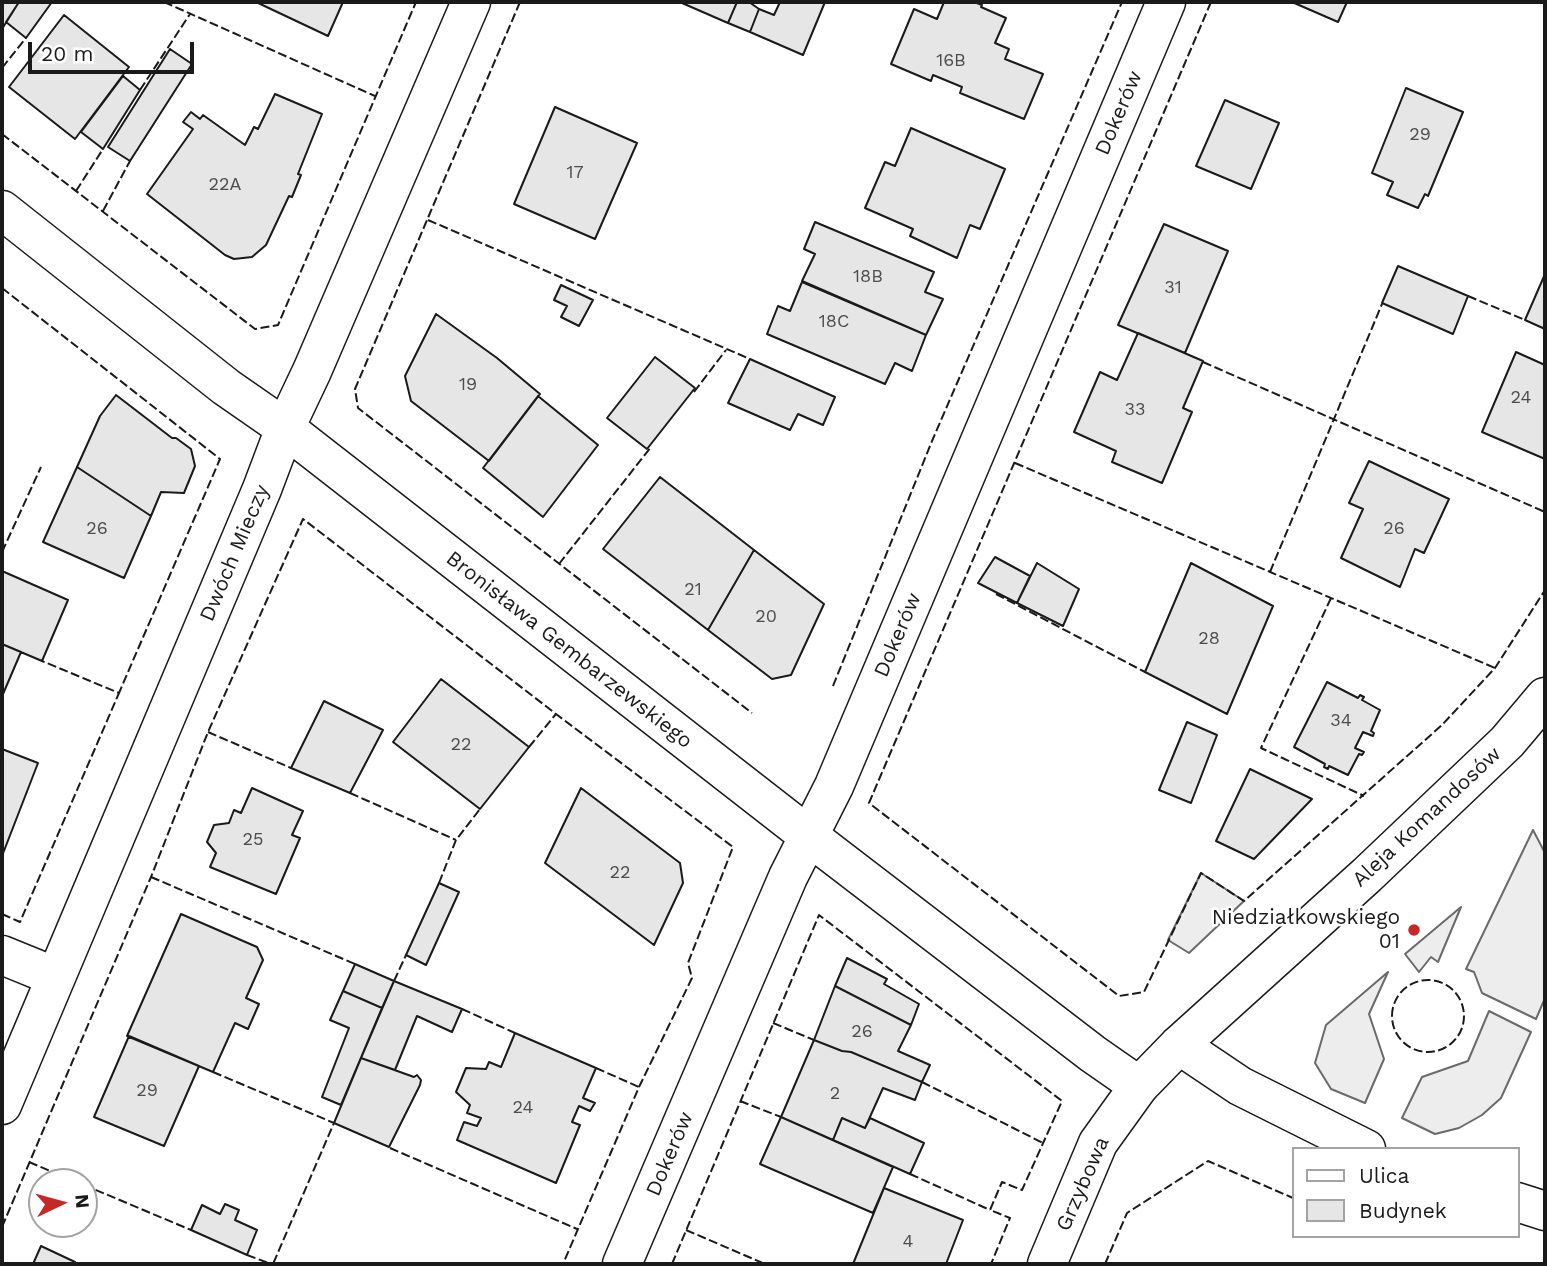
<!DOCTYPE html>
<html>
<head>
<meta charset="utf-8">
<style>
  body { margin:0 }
  #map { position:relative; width:1547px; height:1266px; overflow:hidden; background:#fff; font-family:"Work Sans",sans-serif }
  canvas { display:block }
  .frame { position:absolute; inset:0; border:4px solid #1a1a1a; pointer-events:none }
  .legend { position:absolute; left:1292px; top:1147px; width:228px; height:91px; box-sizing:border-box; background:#fff; border:2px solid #a3a3a3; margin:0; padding:9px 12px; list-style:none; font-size:21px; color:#1a1a1a }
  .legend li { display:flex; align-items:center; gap:14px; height:35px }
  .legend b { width:35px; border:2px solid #a3a3a3 }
  .north { position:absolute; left:28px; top:1168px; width:70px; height:70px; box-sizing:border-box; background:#fff; border:2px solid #a3a3a3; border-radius:50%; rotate:85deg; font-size:19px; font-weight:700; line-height:28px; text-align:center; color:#1a1a1a }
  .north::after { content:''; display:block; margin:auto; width:24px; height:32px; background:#c62828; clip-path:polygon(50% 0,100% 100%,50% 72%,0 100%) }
  .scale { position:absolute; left:28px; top:42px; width:166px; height:32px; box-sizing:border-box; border:4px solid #1a1a1a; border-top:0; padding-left:9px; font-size:21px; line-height:24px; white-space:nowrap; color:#1a1a1a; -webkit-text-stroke:5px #fff; paint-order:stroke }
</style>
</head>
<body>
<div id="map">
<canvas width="1547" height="1266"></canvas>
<div class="frame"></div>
<ul class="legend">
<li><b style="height:9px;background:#fff"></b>Ulica</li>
<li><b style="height:19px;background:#e6e6e6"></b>Budynek</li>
</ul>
<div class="north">N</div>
<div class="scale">20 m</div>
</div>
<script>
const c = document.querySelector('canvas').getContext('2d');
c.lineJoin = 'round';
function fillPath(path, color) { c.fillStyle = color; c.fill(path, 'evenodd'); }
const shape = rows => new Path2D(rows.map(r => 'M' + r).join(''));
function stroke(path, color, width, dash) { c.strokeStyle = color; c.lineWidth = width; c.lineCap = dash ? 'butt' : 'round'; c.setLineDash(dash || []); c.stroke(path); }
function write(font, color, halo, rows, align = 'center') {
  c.font = font + ' "Work Sans",sans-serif'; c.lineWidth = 5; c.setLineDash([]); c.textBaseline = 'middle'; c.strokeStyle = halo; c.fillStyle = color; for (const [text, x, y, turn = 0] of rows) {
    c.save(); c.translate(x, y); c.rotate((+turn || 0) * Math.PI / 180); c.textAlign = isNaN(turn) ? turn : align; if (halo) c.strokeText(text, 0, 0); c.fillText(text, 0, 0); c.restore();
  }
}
const built = shape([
  [1533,830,1545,853,1545,998,1536,1019,1482,993,1474,972,1466,969,1533,830],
  [1201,873,1244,901,1189,953,1168,940,1201,873],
  [1461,907,1438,962,1431,957,1419,972,1405,954,1461,907],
  [1388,972,1369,1014,1384,1059,1365,1103,1331,1089,1315,1063,1326,1025,1388,972],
  [1489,1011,1531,1032,1501,1098,1482,1115,1459,1128,1435,1134,1402,1118,1422,1077,1468,1061,1489,1011]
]);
fillPath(built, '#ededed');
stroke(built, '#6a6a6a', 2);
const building = shape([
  [2,2,19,2,2,29,2,2],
  [19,2,52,2,26,38,6,22,19,2],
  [256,2,343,2,328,36,256,2],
  [683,2,737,2,728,23,682,3,683,2],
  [737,2,749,2,759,9,750,32,728,23,737,2],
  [780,2,825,2,803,55,750,32,759,9,774,15,780,2],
  [944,2,974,2,982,5,981,7,1006,18,995,43,1009,49,1005,59,1043,74,1024,119,960,93,962,87,933,75,931,81,891,64,914,9,937,19,944,2],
  [1292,2,1347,2,1338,22,1292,2],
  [64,15,129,67,75,139,9,87,64,15],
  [170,49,192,64,130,161,108,147,170,49],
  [123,76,140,90,103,149,81,132,123,76],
  [1406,88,1463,112,1428,196,1425,194,1418,208,1387,195,1393,182,1372,173,1406,88],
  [275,94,322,114,298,174,301,175,292,197,289,196,266,245,252,257,234,259,225,255,147,194,193,129,183,122,191,112,200,119,203,115,245,145,254,127,258,129,275,94],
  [1225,100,1279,123,1251,189,1196,166,1225,100],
  [555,107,637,143,595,239,514,204,555,107],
  [911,128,1005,169,980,229,970,225,957,258,910,236,913,229,865,208,885,162,895,166,911,128],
  [815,222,934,272,925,292,943,299,926,335,802,281,815,254,804,249,815,222],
  [1164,224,1228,251,1185,353,1118,325,1164,224],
  [1398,266,1468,296,1453,334,1382,303,1398,266],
  [1545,274,1545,329,1525,320,1545,274],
  [802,282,926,335,912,371,895,363,885,384,767,334,778,306,790,311,802,282],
  [561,285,593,300,579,326,561,317,567,306,554,300,561,285],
  [436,314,497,358,540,394,489,461,411,401,405,376,436,314],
  [1138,333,1203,361,1183,408,1192,412,1162,483,1112,462,1116,451,1074,432,1100,372,1117,380,1138,333],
  [1516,352,1545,365,1545,459,1482,432,1516,352],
  [655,357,695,388,647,449,607,418,655,357],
  [750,359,835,397,823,425,798,414,790,430,728,403,750,359],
  [116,395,172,438,176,438,191,449,195,466,184,493,161,492,151,516,77,467,100,416,116,395],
  [538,396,598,445,543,517,483,468,538,396],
  [1369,461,1449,499,1424,553,1415,549,1400,587,1341,558,1363,509,1349,503,1369,461],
  [77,467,151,516,124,578,43,542,77,467],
  [660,477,754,550,708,630,603,549,660,477],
  [754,550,824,604,791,675,772,679,708,630,754,550],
  [995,557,1030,576,1017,603,978,583,995,557],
  [1037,563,1079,589,1063,626,1017,603,1037,563],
  [1191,563,1273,606,1227,714,1145,672,1191,563],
  [2,571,68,600,42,661,2,644,2,571],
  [2,644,21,652,3,694,2,693,2,644],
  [441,679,529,747,480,809,393,742,441,679],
  [1327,682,1358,698,1360,695,1364,697,1362,700,1380,710,1371,731,1374,733,1373,736,1363,732,1355,748,1364,752,1362,755,1359,754,1348,775,1329,766,1328,769,1324,767,1325,764,1294,747,1327,682],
  [324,701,383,730,350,793,291,768,324,701],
  [1187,722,1217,735,1191,803,1159,790,1187,722],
  [2,749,38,763,2,856,2,749],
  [1250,769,1312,799,1254,859,1216,841,1250,769],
  [252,788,303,811,292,835,300,838,276,894,210,867,216,853,207,842,214,825,229,823,234,810,241,813,252,788],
  [581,788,680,863,683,883,654,945,545,863,581,788],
  [439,883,459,892,426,965,406,955,439,883],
  [181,914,257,947,263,960,246,998,259,1004,248,1029,235,1023,213,1072,127,1036,181,914],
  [847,958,887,979,884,984,919,1004,911,1025,835,986,847,958],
  [355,964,394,981,382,1008,343,991,355,964],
  [394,981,462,1009,452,1032,417,1016,395,1070,361,1058,394,981],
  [835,986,911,1025,898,1051,930,1065,922,1082,851,1052,842,1051,814,1040,835,986],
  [343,991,382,1008,341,1105,322,1097,349,1028,330,1020,343,991],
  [515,1033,596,1068,583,1098,595,1103,590,1111,579,1106,572,1122,580,1125,556,1183,457,1140,464,1122,477,1126,481,1118,467,1113,470,1105,456,1092,466,1068,486,1069,489,1062,501,1067,515,1033],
  [129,1036,199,1066,164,1146,94,1117,129,1036],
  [814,1040,842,1051,851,1052,922,1082,915,1100,883,1088,865,1128,842,1118,833,1140,781,1117,814,1040],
  [361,1058,414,1077,417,1075,421,1080,420,1085,389,1147,334,1123,361,1058],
  [781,1117,893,1167,873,1213,760,1164,781,1117],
  [842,1118,865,1128,870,1118,924,1143,910,1174,833,1140,842,1118],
  [884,1188,963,1220,946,1264,853,1264,884,1188],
  [225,1204,239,1210,235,1220,257,1230,247,1255,191,1230,202,1205,220,1214,225,1204],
  [41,1246,75,1262,74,1264,33,1264,41,1246]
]);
fillPath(building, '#e6e6e6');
stroke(building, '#1a1a1a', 2);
const street = shape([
  [2,210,226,387,285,428,810,837,1093,1054,1139,1086],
  [2,955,56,977],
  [1179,1045,1240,1086,1366,1149],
  [2,1105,262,489,285,428,312,371,471,2],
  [1517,1202,1545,1211],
  [622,1264,788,877,834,786,1166,2]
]);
const secondary = shape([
  [1047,1264,1098,1143,1139,1086,1179,1045,1367,875,1507,742,1545,697]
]);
stroke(street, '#1a1a1a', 41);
stroke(secondary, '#1a1a1a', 41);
stroke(street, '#fff', 38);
stroke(secondary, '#fff', 38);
stroke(shape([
  [164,2,375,96],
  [520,2,355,389,358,408,752,713],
  [1211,2,869,803,1119,996,1144,992,1201,873,1244,901,1442,725,1495,668,1545,590],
  [2,68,26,38],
  [140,90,190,14],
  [2,134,255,329,278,325,416,2],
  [76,191,103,149],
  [103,211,130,161],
  [428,220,750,359],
  [2,288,220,459,119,693,42,661],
  [1468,296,1525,320],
  [1203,362,1545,512],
  [694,392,726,350],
  [1015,463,1495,668],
  [2,552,41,467],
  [559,564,651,447],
  [1270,572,1382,304],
  [996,594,1145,672],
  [1331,598,1261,748,1364,796],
  [833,686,932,441,1122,2],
  [208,732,291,768],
  [529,747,556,714],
  [350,793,456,840],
  [151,877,355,964],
  [439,883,456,840,480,809],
  [2,914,20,922,119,693],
  '1392 1016a36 36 0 1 1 72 0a36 36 0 1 1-72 0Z',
  [394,981,406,955],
  [462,1009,515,1033],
  [773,1023,814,1040],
  [596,1068,639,1087],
  [213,1072,334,1123,273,1264],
  [922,1082,1043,1143],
  [740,1101,781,1117],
  [390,1148,577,1229],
  [29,1162,76,1182],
  [910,1174,990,1210],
  [84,1185,191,1230],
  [2,1227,151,877,208,732,303,519,556,714,733,847,688,963,692,978,639,1087,563,1264],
  [686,1230,765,1264],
  [247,1255,271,1264],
  [672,1264,819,915,1062,1101,1022,1190,1002,1182,990,1210,1010,1218,991,1264],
  [1105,1264,1127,1213,1208,1161,1293,1198]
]), '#1a1a1a', 2, [9, 3.5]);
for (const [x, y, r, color] of [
  [1414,930,7,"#c62828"]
]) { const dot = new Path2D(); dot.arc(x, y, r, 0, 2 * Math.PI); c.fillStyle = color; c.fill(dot); stroke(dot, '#fff', 2.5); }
write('18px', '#4d4d4d', null, [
  ["16B",951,61],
  ["29",1420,135],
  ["17",575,173],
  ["22A",225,185],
  ["18B",868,277],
  ["31",1173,288],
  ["18C",834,322],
  ["19",468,385],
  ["24",1521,398],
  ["33",1135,410],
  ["26",97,529],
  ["26",1394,529],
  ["21",693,590],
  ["20",766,617],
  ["28",1209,639],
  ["34",1341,721],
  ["22",461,745],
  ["25",253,840],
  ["22",620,873],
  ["26",862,1032],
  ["29",147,1091],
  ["2",835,1094],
  ["24",523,1108],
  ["4",908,1242]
]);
write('21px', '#1a1a1a', '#fff', [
  ["Dokerów",1119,113,-67],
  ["Dwóch Mieczy",235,553,-67],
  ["Dokerów",898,635,-67],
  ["Bronisława Gembarzewskiego",569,650,38],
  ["Aleja Komandosów",1427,817,-43],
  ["Dokerów",670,1154,-67],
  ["Grzybowa",1083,1184,-66]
]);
write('21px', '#1a1a1a', '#fff', [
  ["Niedziałkowskiego",1400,918],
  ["01",1400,942]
], 'right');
</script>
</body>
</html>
